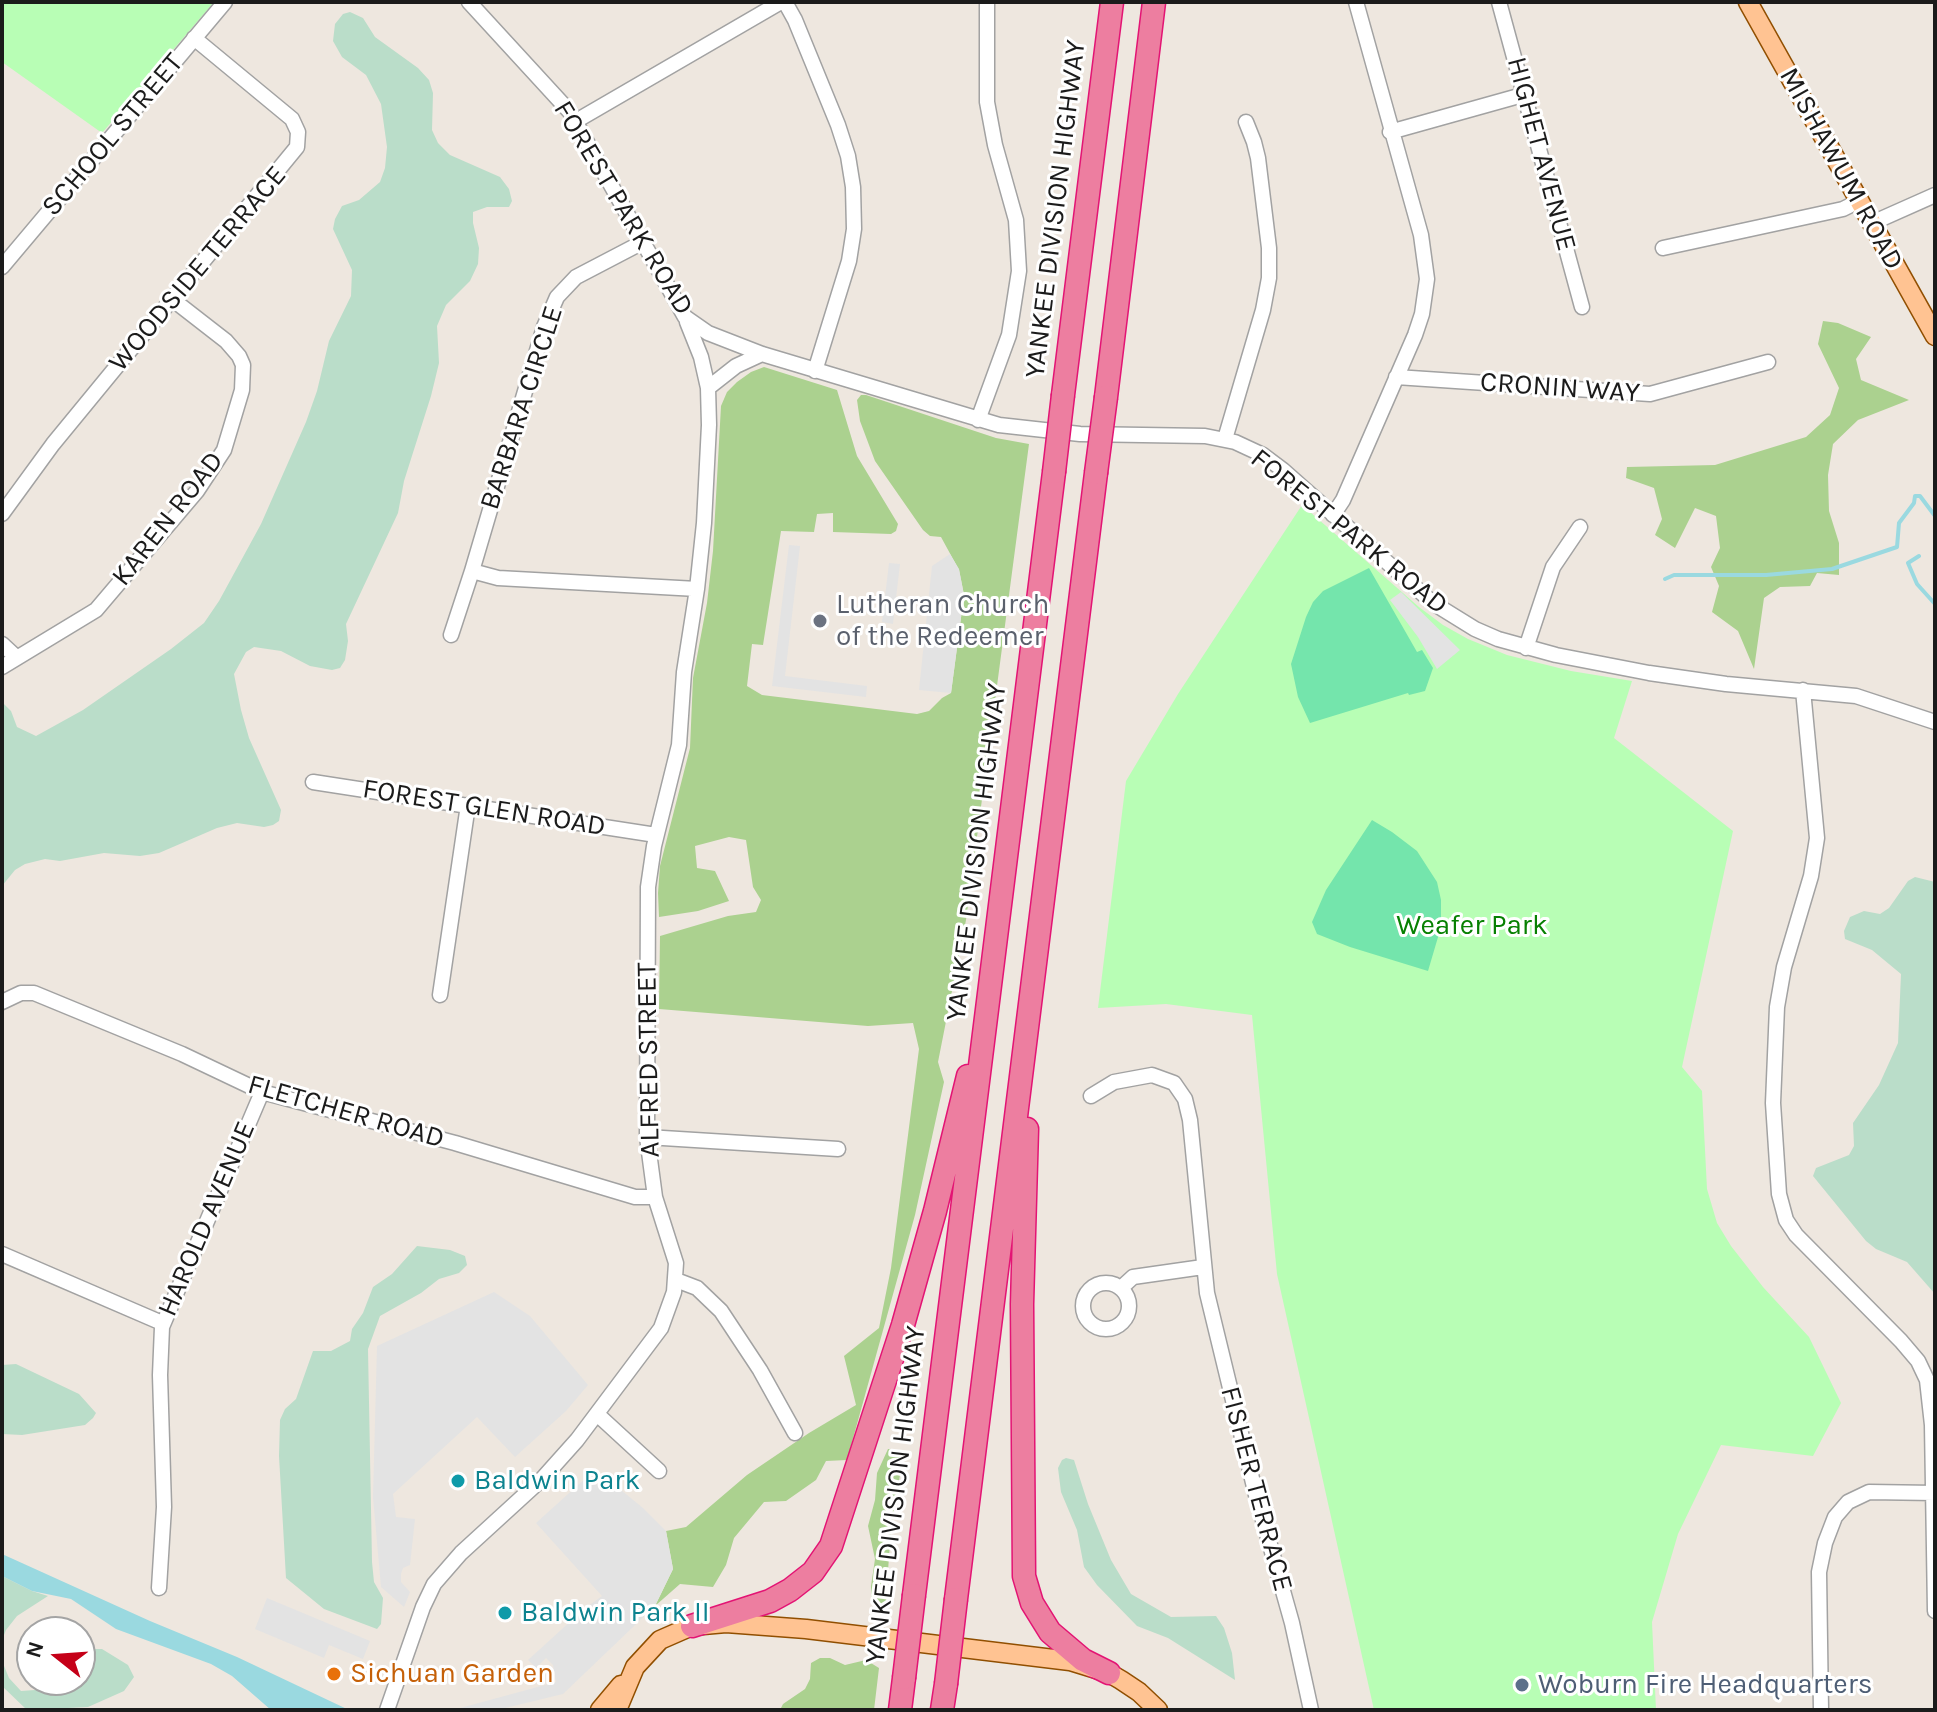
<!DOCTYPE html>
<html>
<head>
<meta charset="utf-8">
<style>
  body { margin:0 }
  #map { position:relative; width:1937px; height:1712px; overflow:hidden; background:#eee7df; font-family:Karla,sans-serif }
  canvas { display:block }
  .frame { position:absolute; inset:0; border:4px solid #1b1b1b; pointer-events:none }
  .north { position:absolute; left:16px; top:1616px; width:80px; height:80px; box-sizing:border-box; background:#fff; border:2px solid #a4a4a4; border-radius:50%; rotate:287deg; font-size:22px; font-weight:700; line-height:32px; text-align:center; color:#1b1b1b }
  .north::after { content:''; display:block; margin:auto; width:28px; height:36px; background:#c50018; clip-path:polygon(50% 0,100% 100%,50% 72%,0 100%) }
</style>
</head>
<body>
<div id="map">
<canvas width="1937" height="1712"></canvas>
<div class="frame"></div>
<div class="north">N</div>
</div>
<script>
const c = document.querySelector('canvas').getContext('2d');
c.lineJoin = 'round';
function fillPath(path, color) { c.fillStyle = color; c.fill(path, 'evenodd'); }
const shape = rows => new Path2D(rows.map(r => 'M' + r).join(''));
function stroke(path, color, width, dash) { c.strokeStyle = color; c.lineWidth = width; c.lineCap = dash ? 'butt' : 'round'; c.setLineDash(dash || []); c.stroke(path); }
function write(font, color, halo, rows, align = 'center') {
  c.font = font + ' Karla,sans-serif'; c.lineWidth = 6; c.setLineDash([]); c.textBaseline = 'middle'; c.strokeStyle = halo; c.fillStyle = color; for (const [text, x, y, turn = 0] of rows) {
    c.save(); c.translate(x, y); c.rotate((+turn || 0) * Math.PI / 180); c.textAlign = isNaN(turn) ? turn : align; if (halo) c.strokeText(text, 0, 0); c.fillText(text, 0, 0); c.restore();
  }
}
fillPath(shape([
  [1823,321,1838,323,1871,337,1856,359,1861,380,1909,400,1858,420,1833,444,1828,475,1829,511,1839,543,1839,575,1817,573,1810,586,1780,587,1764,598,1754,669,1738,631,1712,612,1719,586,1711,567,1720,548,1716,516,1695,508,1675,548,1655,535,1662,519,1654,488,1626,478,1627,467,1715,465,1806,437,1830,415,1839,388,1818,344],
  [764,367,837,390,857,456,898,524,896,531,891,534,833,532,833,513,817,514,814,532,781,531,763,645,752,644,747,686,762,695,917,714,929,711,942,698,951,693,964,595,959,570,941,537,930,536,923,530,875,461,860,421,857,400,861,395,866,395,996,438,1029,444,966,920,938,1062,944,1082,915,1215,847,1460,826,1461,816,1480,786,1501,764,1502,734,1538,726,1565,713,1587,680,1584,655,1606,673,1569,666,1531,686,1527,747,1475,809,1433,856,1405,844,1356,879,1328,891,1268,919,1049,913,1023,868,1026,659,1009,660,936,728,916,756,912,761,900,753,887,746,840,729,837,695,846,697,868,715,871,729,901,698,911,659,917,658,893,660,866,690,748,693,678,707,603,713,551,721,406,727,392,737,382,751,372],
  [888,1449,893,1449,900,1457,900,1475,891,1527,886,1601,882,1615,871,1603,871,1586,875,1559,868,1526,875,1500,877,1473],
  [820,1658,830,1658,845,1665,866,1660,879,1668,874,1710,780,1710,783,1704,805,1689,810,1679,811,1663]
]), '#abd18f');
fillPath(shape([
  [350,12,363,18,375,37,418,68,429,80,433,93,432,130,438,143,450,155,500,177,509,189,512,201,509,207,487,207,473,212,473,223,479,248,478,264,470,281,446,305,437,326,439,363,431,396,404,481,398,513,346,624,348,641,345,660,340,668,332,670,310,666,281,651,254,647,246,652,234,674,241,710,249,738,281,810,279,821,273,825,264,827,237,823,217,828,159,853,140,856,104,853,60,861,45,859,25,864,15,870,2,886,2,702,11,711,17,727,36,736,83,710,171,649,204,623,219,601,261,524,306,422,317,391,329,341,351,296,352,270,333,229,335,219,342,206,359,200,380,182,385,168,387,147,381,104,366,75,342,57,333,41,335,24,343,14],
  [1915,877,1935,882,1935,1294,1907,1262,1876,1249,1866,1241,1813,1176,1816,1168,1849,1155,1854,1146,1853,1123,1879,1085,1898,1043,1901,974,1872,950,1845,939,1844,931,1850,917,1864,911,1880,914,1889,908,1908,881],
  [417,1246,450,1250,465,1256,467,1265,459,1273,439,1279,421,1293,380,1316,368,1349,372,1562,374,1582,383,1598,381,1624,377,1629,324,1609,286,1578,279,1456,280,1420,285,1409,296,1399,313,1351,331,1351,350,1341,352,1329,363,1313,373,1287,392,1274],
  [16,1364,79,1394,96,1413,93,1418,85,1425,22,1435,2,1434,2,1365],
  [1066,1458,1074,1460,1088,1504,1111,1560,1131,1594,1171,1617,1216,1616,1224,1628,1232,1653,1235,1680,1168,1638,1137,1626,1097,1585,1084,1567,1077,1530,1061,1492,1058,1468,1062,1460],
  [2,1576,32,1591,48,1596,17,1616,6,1630,2,1640],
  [85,1649,102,1649,128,1665,134,1677,124,1691,88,1707,27,1710,2,1686,2,1661,9,1678,21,1691,35,1690,50,1680,80,1680,80,1651]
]), '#baddc9');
fillPath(shape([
  [2,2,214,2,102,133,2,62],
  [1302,505,1419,607,1443,625,1468,639,1507,655,1571,671,1632,681,1614,738,1733,831,1682,1067,1702,1091,1707,1189,1717,1223,1731,1246,1763,1287,1809,1337,1841,1403,1813,1456,1721,1445,1678,1534,1652,1622,1656,1710,1374,1710,1277,1274,1252,1015,1166,1004,1098,1008,1126,781,1178,694]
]), '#b8feb5');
fillPath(shape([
  [1369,568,1417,652,1422,650,1433,668,1425,691,1409,695,1408,693,1310,723,1298,697,1291,664,1306,617,1313,602,1323,591],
  [1372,820,1392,832,1417,851,1437,882,1441,900,1441,927,1428,971,1350,947,1317,934,1312,922,1326,890]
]), '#74e5ac');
fillPath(shape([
  [789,545,800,546,785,676,867,686,866,697,772,686],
  [950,554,959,569,964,595,951,693,919,690,932,566],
  [889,563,900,564,893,624,882,622],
  [1401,592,1460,650,1437,669,1418,637,1390,600],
  [494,1292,530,1316,588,1385,566,1411,515,1457,477,1417,393,1494,396,1517,415,1519,410,1565,403,1568,401,1574,401,1582,410,1592,404,1607,381,1587,373,1497,377,1346],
  [588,1476,597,1485,605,1477,643,1508,666,1531,673,1569,655,1606,563,1694,497,1710,453,1710,556,1682,553,1665,546,1658,536,1668,528,1660,584,1609,602,1596,536,1523],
  [267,1598,370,1641,363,1659,329,1645,324,1658,255,1629]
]), '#e3e3e3');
fillPath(shape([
  [2,1554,150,1621,237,1657,349,1710,271,1710,232,1676,211,1664,116,1629,71,1599,32,1591,2,1576]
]), '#9ad9e0');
stroke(shape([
  [1919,556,1908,563,1917,584,1935,604],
  [1665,579,1674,575,1766,575,1832,569,1897,547,1899,523,1914,503,1915,496,1920,496,1935,516]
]), '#9ad9e0', 4);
const minor = shape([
  [469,2,570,112,685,317,708,333,762,354,999,425,1080,434,1205,436,1235,442,1263,455,1283,470,1433,603,1475,629,1498,639,1556,655,1649,673,1726,684,1856,696,1935,722],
  [785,2,795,20,838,125,848,156,853,187,854,229,849,261,815,371],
  [1499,2,1582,307],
  [576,121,781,2],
  [1390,132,1526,94],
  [1872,223,1935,195],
  [643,242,576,277,557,297,544,327,472,571,498,578,697,589],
  [1663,248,1843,209,1859,201],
  [2,267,225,2],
  [1396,377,1650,394,1768,362],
  [708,388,736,366,762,354],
  [978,420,1009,335,1019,271,1016,220,995,145,987,102,987,2],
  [1225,439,1263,310,1269,278,1269,248,1258,158,1254,142,1246,122],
  [2,514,53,444,297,147,298,132,292,119,194,38],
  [1333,515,1343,500,1415,335,1422,314,1427,279,1421,235,1356,2],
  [451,635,472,571],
  [2,644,16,657],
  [1526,648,1553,567,1580,527],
  [2,667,96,610,197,491,224,450,242,390,243,365,239,356,226,341,172,299],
  [1803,690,1817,838,1811,876,1784,967,1777,1007,1773,1103,1779,1194,1786,1220,1796,1235,1901,1341,1918,1361,1927,1380,1932,1425,1935,1611],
  [313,782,656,835],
  [440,995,468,805],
  [2,1002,21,993,34,993,182,1054,262,1092,455,1143,635,1197,655,1197],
  [1091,1096,1114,1082,1152,1075,1174,1083,1185,1099,1190,1120,1207,1293,1256,1495,1292,1623,1311,1710],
  [647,1137,838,1149],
  [2,1254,162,1323],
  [676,1280,697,1288,721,1311,760,1370,795,1433],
  '1083 1306a23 23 0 1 1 46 0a23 23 0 1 1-46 0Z',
  [1121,1288,1133,1277,1203,1267],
  [597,1414,659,1471],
  [159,1588,164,1507,160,1375,162,1327,262,1092],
  [387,1710,423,1607,434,1584,461,1553,543,1478,577,1440,661,1328,674,1292,676,1263,655,1197,647,1137,648,887,654,846,679,745,684,672,697,589,704,523,709,425,708,388,701,357,687,322],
  [1821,1710,1819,1572,1825,1543,1835,1517,1848,1502,1869,1492,1935,1493]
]);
const major = shape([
  [1748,2,1935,336],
  [600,1710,621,1685],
  [617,1710,635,1667,660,1640,692,1626,726,1623,806,1629,1070,1661,1109,1673,1121,1680,1139,1692,1158,1710]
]);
const highway = shape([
  [1063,395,1112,2],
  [1106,397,1154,2],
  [1027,1129,1022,1304,1024,1576,1032,1603,1050,1632,1083,1660,1109,1673],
  [914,1595,1054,472],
  [956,1599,1096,473],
  [692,1626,770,1601,790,1590,813,1572,831,1546,903,1325,935,1211,968,1076],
  [900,1710,904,1678],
  [942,1710,946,1684]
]);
stroke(minor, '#a2a2a2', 17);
stroke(major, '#914f00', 21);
stroke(highway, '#e31474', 25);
stroke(minor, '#fff', 14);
stroke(major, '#ffc392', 18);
stroke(highway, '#ed7ea0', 22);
const highwayBridge = shape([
  [1054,472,1063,395],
  [1096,473,1106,397],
  [904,1678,914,1595],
  [946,1684,956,1599]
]);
stroke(highwayBridge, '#e31474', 25, []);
stroke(highwayBridge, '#ed7ea0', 22);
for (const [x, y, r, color] of [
  [820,621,8,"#6b7280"],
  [458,1481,8,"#0f9aa8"],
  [505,1613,8,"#0f9aa8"],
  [334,1674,8,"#e8710a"],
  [1522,1685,8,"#5c6f8a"]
]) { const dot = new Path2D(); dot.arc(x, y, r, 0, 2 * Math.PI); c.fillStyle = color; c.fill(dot); stroke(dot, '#fff', 3); }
write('28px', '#1b1b1b', '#fff', [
  ["SCHOOL STREET",113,135,-50],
  ["HIGHET AVENUE",1541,154,75],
  ["MISHAWUM ROAD",1841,169,61],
  ["FOREST PARK ROAD",623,208,59],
  ["YANKEE DIVISION HIGHWAY",1056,209,-83],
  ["WOODSIDE TERRACE",198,269,-50],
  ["CRONIN WAY",1560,388,4],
  ["BARBARA CIRCLE",522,408,-72],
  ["KAREN ROAD",168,519,-52],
  ["FOREST PARK ROAD",1349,532,39],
  ["FOREST GLEN ROAD",484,808,9],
  ["YANKEE DIVISION HIGHWAY",977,852,-83],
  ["ALFRED STREET",649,1060,-91],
  ["FLETCHER ROAD",346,1112,16],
  ["HAROLD AVENUE",207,1219,-67],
  ["FISHER TERRACE",1256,1489,75],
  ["YANKEE DIVISION HIGHWAY",896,1495,-83]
]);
write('28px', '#5b616d', '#fff', [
  ["Lutheran Church",836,605],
  ["of the Redeemer",836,637]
], 'left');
write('28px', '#078002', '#fff', [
  ["Weafer Park",1472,926]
]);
write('28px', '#0d838f', '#fff', [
  ["Baldwin Park",474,1481],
  ["Baldwin Park II",521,1613]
], 'left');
write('28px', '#c56008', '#fff', [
  ["Sichuan Garden",350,1674]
], 'left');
write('28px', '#4e5e75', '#fff', [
  ["Woburn Fire Headquarters",1538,1685]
], 'left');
</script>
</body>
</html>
